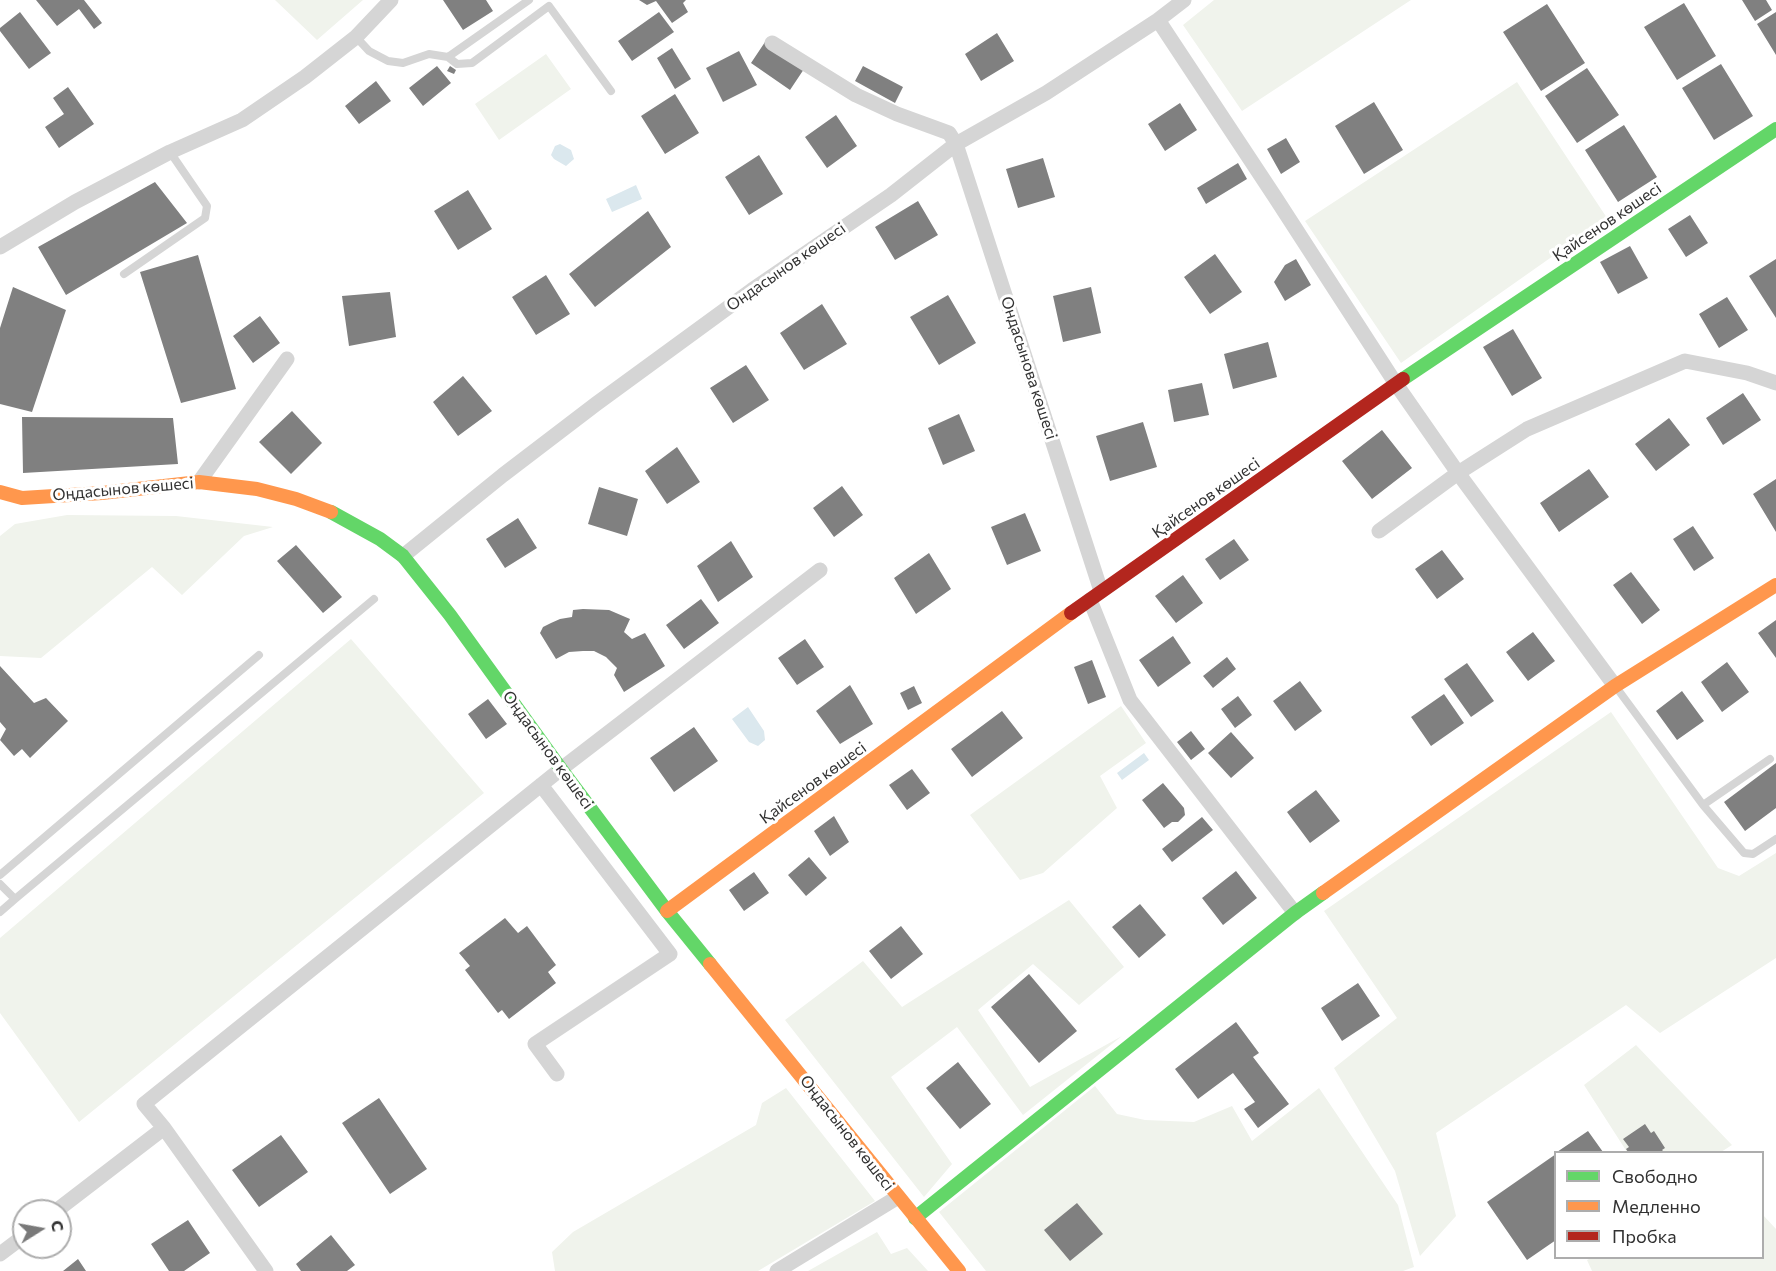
<!DOCTYPE html>
<html>
<head>
<meta charset="utf-8">
<style>
  body { margin:0 }
  #map { position:relative; width:1776px; height:1271px; overflow:hidden; background:#fff; font-family:Commissioner,sans-serif }
  canvas { display:block }
  .legend { position:absolute; left:1554px; top:1151px; width:210px; height:108px; box-sizing:border-box; background:#fff; border:2px solid #adadad; margin:0; padding:8px 10px; list-style:none; font-size:18px; color:#313131 }
  .legend li { display:flex; align-items:center; gap:12px; height:30px }
  .legend b { width:30px; border:2px solid #adadad }
  .north { position:absolute; left:12px; top:1199px; width:60px; height:60px; box-sizing:border-box; background:#fff; border:2px solid #adadad; border-radius:50%; rotate:79deg; font-size:16px; font-weight:700; line-height:24px; text-align:center; color:#313131 }
  .north::after { content:''; display:block; margin:auto; width:21px; height:27px; background:#797979; clip-path:polygon(50% 0,100% 100%,50% 72%,0 100%) }
</style>
</head>
<body>
<div id="map">
<canvas width="1776" height="1271"></canvas>
<ul class="legend">
<li><b style="height:8px;background:#63d668"></b>Свободно</li>
<li><b style="height:8px;background:#ff974d"></b>Медленно</li>
<li><b style="height:8px;background:#b3261e"></b>Пробка</li>
</ul>
<div class="north">С</div>
</div>
<script>
const c = document.querySelector('canvas').getContext('2d');
c.lineJoin = 'round';
function fillPath(path, color) { c.fillStyle = color; c.fill(path, 'evenodd'); }
const shape = rows => new Path2D(rows.map(r => 'M' + r).join(''));
function stroke(path, color, width, dash) { c.strokeStyle = color; c.lineWidth = width; c.lineCap = dash ? 'butt' : 'round'; c.setLineDash(dash || []); c.stroke(path); }
function write(font, color, halo, rows, align = 'center') {
  c.font = font + ' Commissioner,sans-serif'; c.lineWidth = 6; c.setLineDash([]); c.textBaseline = 'middle'; c.strokeStyle = halo; c.fillStyle = color; for (const [text, x, y, turn = 0] of rows) {
    c.save(); c.translate(x, y); c.rotate((+turn || 0) * Math.PI / 180); c.textAlign = isNaN(turn) ? turn : align; if (halo) c.strokeText(text, 0, 0); c.fillText(text, 0, 0); c.restore();
  }
}
fillPath(shape([
  [275,0,363,0,317,40],
  [1214,0,1411,0,1242,111,1183,25],
  [546,54,571,89,499,140,475,104],
  [1517,82,1607,218,1401,363,1305,221],
  [67,515,176,516,273,527,244,536,182,595,152,567,41,658,0,656,0,536,15,524],
  [351,639,484,793,79,1122,0,1013,0,938],
  [1121,706,1146,743,1100,776,1117,808,1043,873,1020,880,970,815],
  [1611,712,1718,868,1739,876,1776,853,1776,958,1660,1033,1626,1005,1436,1133,1456,1216,1420,1256,1395,1171,1334,1068,1397,1018,1324,911],
  [1069,900,1124,967,1079,1005,1033,964,978,1010,1030,1087,1122,1036,1023,1115,957,1027,891,1077,952,1164,924,1197,785,1020,863,961,902,1007],
  [1636,1045,1732,1145,1721,1152,1627,1152,1584,1085],
  [1095,1086,1117,1114,1145,1120,1194,1122,1232,1106,1252,1141,1319,1088,1398,1205,1414,1267,1403,1271,986,1271,939,1212],
  [786,1088,875,1201,758,1271,555,1271,552,1252,573,1232,756,1125,762,1103],
  [1763,1215,1776,1229,1776,1271,1592,1271,1587,1260,1591,1258,1762,1258],
  [877,1232,891,1254,907,1248,928,1271,808,1271]
]), '#f0f3ec');
fillPath(shape([
  [560,144,571,150,574,159,566,166,554,159,551,155,555,146],
  [636,185,642,199,612,212,606,199],
  [748,707,764,731,765,740,758,746,749,742,732,719],
  [1144,753,1149,760,1122,780,1117,773]
]), '#dbe8ee');
fillPath(shape([
  [36,0,84,0,102,23,94,29,79,9,57,26],
  [443,0,486,0,493,11,463,30],
  [639,0,686,0,683,3,688,12,672,23,656,1,647,5],
  [1742,0,1766,0,1772,10,1755,21],
  [1684,3,1716,56,1677,80,1644,27],
  [1547,4,1585,63,1541,91,1503,32],
  [20,12,51,53,29,69,0,31,0,28],
  [659,12,674,32,632,61,618,41],
  [1776,12,1776,55,1757,24],
  [997,33,1014,61,981,81,965,54],
  [765,42,804,69,790,90,751,63],
  [672,48,691,79,675,89,657,58],
  [739,51,757,85,723,102,706,68],
  [1721,64,1753,116,1714,140,1682,88],
  [437,66,451,83,423,106,409,88],
  [450,66,456,70,454,74,447,71],
  [863,66,903,87,895,103,855,81],
  [1587,68,1619,115,1577,143,1545,96],
  [376,81,391,101,359,124,345,106],
  [68,87,94,124,59,148,45,127,64,114,53,98],
  [675,94,699,133,665,154,641,116],
  [1374,102,1403,150,1364,174,1335,126],
  [1180,103,1197,130,1165,151,1148,124],
  [836,115,857,146,827,168,805,137],
  [1624,125,1657,177,1618,202,1585,150],
  [1286,138,1300,162,1281,174,1267,149],
  [759,155,783,194,749,215,725,177],
  [1043,158,1055,197,1018,208,1006,169],
  [1238,163,1247,179,1206,204,1197,188],
  [155,182,187,223,66,295,38,247],
  [468,190,492,229,458,250,434,211],
  [918,201,938,235,895,260,875,227],
  [648,211,671,247,595,307,569,274],
  [1690,215,1708,243,1686,257,1668,229],
  [1630,246,1648,278,1618,294,1600,262],
  [1215,254,1242,292,1210,314,1184,277],
  [198,255,236,389,181,403,140,272],
  [1296,259,1311,285,1285,301,1274,282,1285,265],
  [1776,259,1776,318,1749,276],
  [546,275,570,314,536,335,512,297],
  [13,287,66,310,32,412,0,404,0,328],
  [1091,287,1101,333,1063,342,1053,296],
  [390,292,396,337,349,346,342,296],
  [948,295,976,343,939,365,910,317],
  [1727,297,1748,330,1719,348,1699,314],
  [822,304,847,344,804,370,780,333],
  [260,316,280,343,253,363,233,336],
  [1513,329,1542,378,1512,396,1483,347],
  [1268,342,1277,377,1233,389,1224,354],
  [746,365,769,400,733,423,710,388],
  [463,376,492,411,458,436,433,402],
  [1202,383,1209,415,1174,422,1168,390],
  [1743,393,1761,420,1723,445,1706,418],
  [292,411,322,443,291,474,259,442],
  [959,414,975,451,943,465,928,428],
  [22,417,173,418,178,464,23,473],
  [1669,418,1690,445,1656,471,1635,444],
  [1143,422,1157,467,1110,481,1096,436],
  [1382,430,1412,468,1372,499,1342,461],
  [677,447,700,482,667,504,645,471],
  [1589,469,1609,497,1559,532,1540,503],
  [1776,479,1776,532,1753,494],
  [842,486,863,515,834,537,813,508],
  [599,487,638,499,627,536,588,524],
  [1025,513,1041,551,1007,565,991,527],
  [518,518,537,548,505,568,486,539],
  [1693,526,1714,558,1694,571,1673,539],
  [1234,539,1249,560,1220,580,1205,559],
  [731,541,753,577,718,602,697,566],
  [296,545,342,597,323,613,277,561],
  [1442,550,1464,579,1437,599,1415,569],
  [929,553,951,589,916,614,894,578],
  [1631,572,1660,610,1642,624,1613,585],
  [1183,575,1203,603,1176,623,1155,596],
  [701,599,719,623,684,649,666,625],
  [583,609,609,610,630,619,624,632,632,639,645,633,665,666,624,692,614,675,617,668,606,657,594,651,583,651,569,652,556,659,540,633,543,627,551,623,560,619,572,617,573,610],
  [1776,620,1776,658,1758,633],
  [1533,632,1555,661,1528,681,1506,652],
  [1173,636,1191,663,1158,687,1139,660],
  [805,639,824,667,797,685,778,658],
  [1227,657,1236,669,1213,688,1203,676],
  [1092,660,1106,697,1088,704,1074,667],
  [1727,662,1749,692,1722,712,1701,682],
  [1467,663,1494,701,1471,717,1444,679],
  [0,666,34,703,46,698,68,721,30,758,22,749,14,756,0,740,6,729,0,722],
  [1300,681,1322,711,1295,731,1273,701],
  [850,685,873,724,840,744,816,711],
  [914,686,922,703,908,710,900,693],
  [1682,691,1704,721,1677,740,1656,711],
  [1444,694,1464,723,1431,746,1411,717],
  [1238,696,1252,715,1235,728,1221,709],
  [488,699,507,724,486,739,468,714],
  [1002,711,1023,738,972,777,951,749],
  [694,727,718,761,674,792,650,758],
  [1191,731,1205,749,1191,760,1177,742],
  [1231,732,1254,758,1231,778,1208,753],
  [1776,763,1776,808,1745,831,1724,802],
  [912,769,930,793,907,810,889,785],
  [1163,783,1184,808,1185,815,1178,822,1172,822,1164,828,1142,800],
  [1316,790,1340,821,1310,843,1287,812],
  [834,816,849,842,830,856,814,831],
  [1202,817,1213,830,1172,862,1162,849],
  [809,857,827,878,806,896,788,875],
  [1236,871,1257,898,1223,925,1202,898],
  [754,872,769,893,744,911,729,890],
  [1140,904,1166,935,1139,958,1112,927],
  [505,918,518,933,527,926,556,965,548,972,556,983,509,1019,502,1010,498,1013,465,970,470,966,459,953],
  [901,926,923,954,891,979,869,951],
  [1029,974,1077,1031,1039,1063,991,1007],
  [1358,983,1380,1016,1342,1041,1321,1008],
  [1236,1022,1259,1053,1253,1057,1289,1104,1258,1128,1244,1109,1255,1102,1233,1073,1198,1099,1175,1069],
  [958,1062,991,1104,960,1129,926,1088],
  [379,1098,427,1169,390,1194,342,1123],
  [1645,1124,1651,1133,1654,1131,1665,1148,1662,1150,1664,1152,1628,1152,1626,1149,1629,1147,1623,1139],
  [1588,1131,1603,1152,1557,1152],
  [281,1135,308,1172,259,1207,232,1170],
  [1556,1154,1556,1240,1527,1260,1487,1202],
  [1077,1203,1103,1234,1070,1261,1044,1230],
  [188,1220,210,1253,184,1271,169,1271,151,1244],
  [331,1235,355,1265,347,1271,301,1271,296,1264],
  [78,1259,86,1271,63,1271]
]), '#808080');
stroke(shape([
  [356,37,369,51,388,61,403,63,429,54,448,57,457,64,472,63,549,6,611,91],
  [448,57,529,0],
  [124,274,205,218,207,206,170,152],
  [1616,687,1703,805,1770,759],
  [1703,805,1744,853,1753,854,1776,839],
  [0,875,259,655],
  [0,884,15,899,0,912],
  [15,899,374,599]
]), '#d5d5d5', 8);
stroke(shape([
  [1158,20,1275,197,1396,384,1458,473,1615,686],
  [772,43,856,95,897,114,949,133,956,144,1101,591],
  [0,247,75,202,170,152,242,120,305,77,356,37,391,0],
  [199,482,287,359],
  [1379,531,1458,473,1527,429,1685,361,1747,373,1776,383],
  [403,556,503,475,596,404,752,290,891,195,956,144,1046,93,1158,20,1184,0],
  [1090,600,1130,700,1295,913],
  [541,785,670,954,535,1044,557,1074],
  [164,1128,266,1271],
  [56,1211,164,1128,144,1104,561,769,820,570],
  [0,1254,24,1236],
  [777,1271,898,1197]
]), '#d5d5d5', 15);
stroke(shape([
  [1403,379,1776,129],
  [331,512,380,539,403,556,450,615,561,769,667,911,710,964],
  [915,1218,1295,913,1323,893]
]), '#63d668', 14);
stroke(shape([
  [0,492,22,498,102,493,199,482,257,489,296,499,331,512],
  [1323,893,1615,686,1776,585],
  [667,911,1071,613],
  [710,964,959,1271]
]), '#ff974d', 14);
stroke(shape([
  [1071,613,1403,379]
]), '#b3261e', 14);
write('16px', '#313131', '#fff', [
  ["Қайсенов көшесі",1607,222,-34],
  ["Ондасынов көшесі",786,267,-35],
  ["Ондасынова көшесі",1029,368,72],
  ["Оңдасынов көшесі",123,489,-5],
  ["Қайсенов көшесі",1206,498,-35],
  ["Оңдасынов көшесі",548,750,54],
  ["Қайсенов көшесі",813,783,-36],
  ["Оңдасынов көшесі",847,1133,52]
]);
</script>
</body>
</html>
